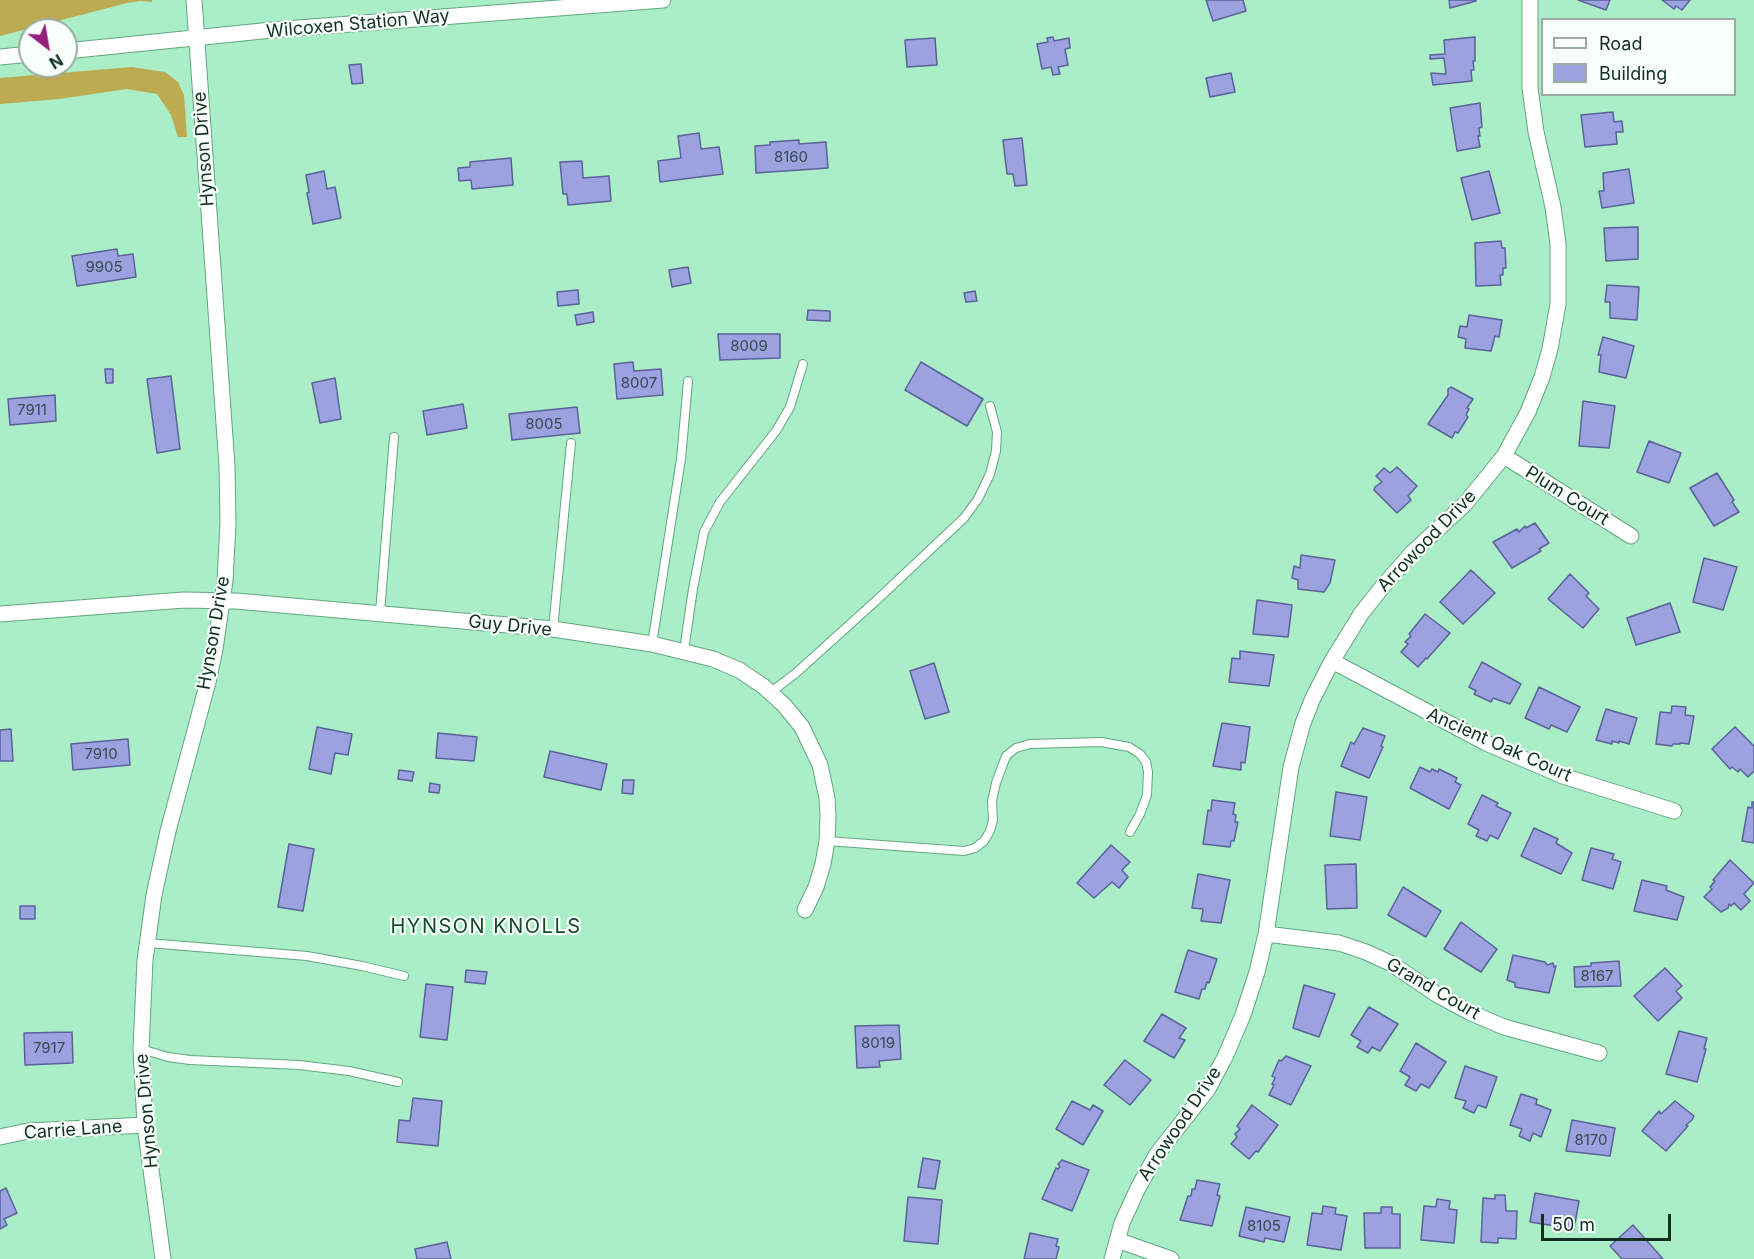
<!DOCTYPE html>
<html>
<head>
<meta charset="utf-8">
<style>
  body { margin:0 }
  #map { position:relative; width:1754px; height:1259px; overflow:hidden; background:#a9eec6; font-family:Inter,sans-serif }
  canvas { display:block }
  .legend { position:absolute; left:1541px; top:18px; width:195px; height:78px; box-sizing:border-box; background:#f8fffa; border:2px solid #9caca3; margin:0; padding:8px 10px; list-style:none; font-size:18px; color:#122f20 }
  .legend li { display:flex; align-items:center; gap:12px; height:30px }
  .legend b { width:30px; border:2px solid #9caca3 }
  .north { position:absolute; left:18px; top:18px; width:60px; height:60px; box-sizing:border-box; background:#f8fffa; border:2px solid #9caca3; border-radius:50%; rotate:149deg; font-size:16px; font-weight:700; line-height:24px; text-align:center; color:#122f20 }
  .north::after { content:''; display:block; margin:auto; width:21px; height:27px; background:#941e7b; clip-path:polygon(50% 0,100% 100%,50% 72%,0 100%) }
  .scale { position:absolute; left:1541px; top:1214px; width:130px; height:27px; box-sizing:border-box; border:3px solid #122f20; border-top:0; padding-left:8px; font-size:18px; line-height:21px; white-space:nowrap; color:#122f20; -webkit-text-stroke:4px #f8fffa; paint-order:stroke }
</style>
</head>
<body>
<div id="map">
<canvas width="1754" height="1259"></canvas>
<ul class="legend">
<li><b style="height:8px;background:#fff"></b>Road</li>
<li><b style="height:16px;background:#9ba2df"></b>Building</li>
</ul>
<div class="north">N</div>
<div class="scale">50 m</div>
</div>
<script>
const c = document.querySelector('canvas').getContext('2d');
c.lineJoin = 'round';
function fillPath(path, color) { c.fillStyle = color; c.fill(path, 'evenodd'); }
const shape = rows => new Path2D(rows.map(r => 'M' + r).join(''));
function stroke(path, color, width, dash) { c.strokeStyle = color; c.lineWidth = width; c.lineCap = dash ? 'butt' : 'round'; c.setLineDash(dash || []); c.stroke(path); }
function write(font, color, halo, rows, align = 'center') {
  c.font = font + ' Inter,sans-serif'; c.lineWidth = 4.5; c.setLineDash([]); c.textBaseline = 'middle'; c.strokeStyle = halo; c.fillStyle = color; for (const [text, x, y, turn = 0] of rows) {
    c.save(); c.translate(x, y); c.rotate((+turn || 0) * Math.PI / 180); c.textAlign = isNaN(turn) ? turn : align; if (halo) c.strokeText(text, 0, 0); c.fillText(text, 0, 0); c.restore();
  }
}
fillPath(shape([
  [0,0,152,0,152,2,140,1,127,3,0,36],
  [132,67,165,72,178,82,184,95,187,137,178,137,171,115,157,94,127,89,59,99,0,104,0,78]
]), '#bdab52');
const building = shape([
  [1206,0,1243,0,1246,11,1213,21,1206,0],
  [1449,0,1476,0,1476,1,1450,8,1449,0],
  [1578,0,1610,0,1606,10,1578,0],
  [1662,0,1690,0,1682,10,1676,6,1674,9,1662,0],
  [1053,37,1054,41,1069,38,1070,48,1065,49,1068,65,1058,67,1060,74,1053,75,1051,67,1042,69,1037,44,1048,42,1047,38,1053,37],
  [1475,37,1475,61,1473,61,1474,70,1471,70,1472,81,1433,85,1431,73,1446,74,1444,58,1430,59,1430,55,1445,54,1444,40,1475,37],
  [935,38,937,65,907,67,905,40,935,38],
  [361,64,363,83,352,84,349,65,361,64],
  [1231,73,1235,92,1210,97,1206,78,1231,73],
  [1480,103,1482,127,1479,128,1480,136,1478,136,1480,147,1457,151,1450,108,1480,103],
  [1613,112,1614,122,1622,121,1623,132,1616,132,1617,144,1585,147,1581,115,1613,112],
  [699,133,701,149,719,147,723,174,660,182,658,161,681,158,678,136,699,133],
  [1022,138,1027,185,1015,186,1013,174,1007,174,1003,140,1022,138],
  [799,140,799,144,826,142,828,168,756,173,755,146,770,145,770,142,799,140],
  [511,158,513,185,472,189,471,180,459,181,458,168,470,167,470,162,511,158],
  [582,161,583,178,609,176,611,201,568,205,567,194,563,194,560,162,582,161],
  [1629,169,1634,203,1602,208,1599,191,1604,191,1603,173,1629,169],
  [324,171,327,189,335,187,341,218,313,224,307,193,309,192,306,175,324,171],
  [1489,171,1500,213,1472,220,1461,178,1489,171],
  [1638,227,1638,259,1606,261,1604,228,1638,227],
  [1501,241,1502,248,1505,248,1506,268,1503,268,1503,275,1500,275,1501,285,1476,286,1475,243,1501,241],
  [117,249,118,256,133,254,136,277,77,286,72,256,117,249],
  [688,267,691,283,672,287,669,270,688,267],
  [1607,285,1639,287,1637,320,1610,318,1610,302,1605,302,1607,285],
  [578,290,579,304,558,306,557,292,578,290],
  [975,291,977,301,966,302,964,293,975,291],
  [808,310,830,311,830,321,807,320,808,310],
  [593,312,594,322,577,325,575,315,593,312],
  [1469,315,1502,320,1499,337,1495,336,1491,351,1465,348,1466,339,1458,337,1460,326,1467,327,1469,315],
  [718,334,780,334,780,358,720,360,718,334],
  [1603,337,1634,346,1626,378,1599,372,1601,355,1598,355,1603,337],
  [633,362,634,371,661,369,663,395,617,399,614,364,633,362],
  [921,362,983,399,967,426,905,390,921,362],
  [105,369,113,369,113,383,106,383,105,369],
  [171,376,180,449,157,453,147,379,171,376],
  [335,378,341,419,320,423,312,383,335,378],
  [1451,387,1473,399,1467,408,1469,409,1466,415,1468,417,1458,433,1455,432,1452,438,1428,424,1448,395,1448,389,1451,387],
  [55,395,56,421,10,425,8,399,55,395],
  [1583,401,1615,406,1609,448,1579,446,1583,401],
  [463,404,467,428,427,435,423,411,463,404],
  [577,407,580,433,512,440,509,414,577,407],
  [1649,441,1681,453,1669,483,1637,472,1649,441],
  [1397,467,1417,486,1408,496,1411,500,1397,513,1374,490,1375,487,1382,482,1376,476,1384,468,1390,473,1397,467],
  [1717,473,1734,500,1732,502,1739,512,1714,526,1690,488,1717,473],
  [1535,523,1549,543,1539,549,1541,551,1512,568,1493,542,1517,529,1519,532,1525,526,1526,528,1535,523],
  [1301,555,1335,560,1330,583,1324,592,1298,589,1298,580,1292,578,1294,566,1300,568,1301,555],
  [1704,558,1737,567,1723,610,1693,602,1704,558],
  [1471,570,1495,593,1463,624,1440,602,1471,570],
  [1570,574,1589,593,1586,596,1599,609,1583,628,1548,599,1570,574],
  [1257,600,1292,605,1288,637,1253,634,1257,600],
  [1670,603,1680,632,1636,645,1627,618,1670,603],
  [1425,614,1450,633,1427,659,1426,658,1418,667,1401,652,1408,644,1405,642,1411,636,1409,634,1425,614],
  [1240,651,1274,655,1269,686,1229,682,1232,658,1240,659,1240,651],
  [1482,662,1521,684,1510,704,1493,698,1491,702,1474,694,1476,691,1469,687,1482,662],
  [934,663,949,712,925,719,910,671,934,663],
  [1539,687,1580,707,1567,732,1551,725,1549,729,1525,718,1539,687],
  [1672,706,1686,707,1685,715,1694,716,1689,744,1680,743,1680,744,1673,744,1672,746,1656,744,1660,712,1671,713,1672,706],
  [1606,709,1637,718,1629,744,1619,741,1619,743,1612,741,1612,744,1596,740,1606,709],
  [1222,723,1250,727,1245,763,1241,762,1241,770,1213,766,1222,723],
  [317,727,352,734,348,755,335,753,331,774,309,769,317,727],
  [1735,727,1754,746,1754,771,1748,777,1740,769,1738,772,1732,767,1730,769,1712,749,1735,727],
  [1363,728,1385,736,1381,746,1383,747,1369,778,1341,766,1351,742,1354,744,1363,728],
  [11,729,13,761,0,761,0,730,11,729],
  [438,733,477,737,474,761,436,758,438,733],
  [128,739,130,765,73,770,71,744,128,739],
  [550,751,607,764,601,790,544,777,550,751],
  [1420,767,1430,772,1432,769,1438,772,1439,769,1457,778,1455,782,1461,785,1449,809,1410,788,1420,767],
  [399,770,414,772,412,781,398,779,399,770],
  [623,780,634,780,633,794,622,793,623,780],
  [430,783,440,785,439,793,429,792,430,783],
  [1336,792,1367,797,1360,840,1330,836,1336,792],
  [1482,795,1498,803,1496,806,1511,813,1498,839,1490,835,1487,841,1476,836,1479,830,1468,824,1482,795],
  [1212,800,1235,803,1233,814,1236,815,1235,822,1238,822,1234,841,1231,841,1230,847,1203,844,1208,810,1211,811,1212,800],
  [1752,802,1754,802,1754,843,1742,841,1748,807,1752,808,1752,802],
  [1534,828,1558,839,1556,843,1572,853,1561,874,1521,856,1534,828],
  [289,844,314,849,303,911,278,907,289,844],
  [1111,845,1130,862,1122,870,1128,877,1119,888,1112,882,1094,898,1077,883,1111,845],
  [1591,848,1614,854,1612,859,1621,862,1613,889,1582,880,1591,848],
  [1730,860,1754,883,1744,894,1750,901,1741,910,1734,903,1731,906,1729,904,1728,908,1721,912,1704,897,1712,889,1710,887,1715,881,1713,880,1730,860],
  [1356,864,1357,908,1327,909,1325,865,1356,864],
  [1198,874,1230,880,1221,923,1201,921,1203,909,1192,908,1198,874],
  [1642,880,1667,886,1666,890,1684,897,1677,920,1634,911,1642,880],
  [1403,887,1441,911,1426,937,1388,915,1403,887],
  [20,906,35,906,35,919,20,919,20,906],
  [1461,922,1497,949,1481,972,1444,949,1461,922],
  [1188,950,1217,959,1209,983,1207,982,1205,989,1202,989,1199,999,1175,992,1188,950],
  [1513,955,1545,962,1547,965,1553,963,1554,967,1556,966,1549,993,1515,987,1515,983,1507,980,1513,955],
  [1619,961,1621,986,1575,987,1574,967,1591,966,1591,963,1619,961],
  [1665,968,1682,986,1676,991,1682,998,1658,1021,1634,996,1665,968],
  [466,970,487,972,485,984,465,982,466,970],
  [426,984,453,987,447,1040,420,1037,426,984],
  [1304,985,1335,994,1319,1037,1293,1028,1304,985],
  [1369,1007,1398,1024,1380,1051,1372,1047,1368,1053,1357,1047,1361,1041,1351,1035,1369,1007],
  [1162,1014,1186,1028,1179,1038,1185,1040,1174,1058,1144,1041,1162,1014],
  [899,1025,901,1059,879,1061,880,1067,857,1068,855,1026,899,1025],
  [1679,1031,1707,1038,1704,1049,1706,1049,1697,1082,1666,1074,1679,1031],
  [72,1032,73,1063,25,1065,24,1033,72,1032],
  [1416,1043,1446,1062,1429,1088,1421,1084,1416,1091,1405,1085,1410,1077,1400,1071,1416,1043],
  [1286,1056,1311,1066,1291,1105,1269,1095,1274,1085,1272,1084,1275,1078,1272,1076,1279,1060,1281,1061,1286,1056],
  [1125,1060,1151,1080,1130,1105,1104,1085,1125,1060],
  [1465,1066,1497,1077,1486,1108,1478,1105,1474,1113,1463,1108,1466,1101,1455,1098,1465,1066],
  [1521,1094,1537,1099,1536,1104,1551,1110,1541,1137,1533,1133,1530,1141,1519,1136,1522,1129,1510,1125,1521,1094],
  [413,1098,442,1101,438,1146,397,1142,399,1120,410,1121,413,1098],
  [1072,1101,1090,1110,1093,1105,1103,1111,1083,1145,1056,1129,1072,1101],
  [1675,1101,1694,1116,1692,1120,1686,1125,1688,1126,1666,1151,1642,1131,1659,1111,1661,1114,1675,1101],
  [1252,1105,1278,1125,1258,1152,1256,1151,1249,1159,1231,1144,1237,1137,1235,1134,1240,1129,1237,1126,1252,1105],
  [1572,1120,1615,1128,1610,1156,1566,1151,1572,1120],
  [923,1158,940,1161,935,1189,918,1187,923,1158],
  [1062,1160,1089,1170,1072,1211,1042,1199,1056,1168,1058,1169,1060,1167,1058,1164,1062,1160],
  [1197,1180,1220,1184,1217,1195,1220,1196,1212,1226,1180,1220,1188,1196,1191,1196,1192,1189,1195,1189,1197,1180],
  [6,1188,17,1213,4,1219,7,1225,0,1229,0,1191,6,1188],
  [1535,1193,1579,1201,1574,1229,1530,1222,1535,1193],
  [1495,1195,1505,1195,1506,1211,1517,1211,1516,1239,1498,1238,1498,1243,1481,1242,1483,1198,1495,1199,1495,1195],
  [908,1197,942,1200,938,1244,904,1241,908,1197],
  [1437,1199,1450,1201,1449,1209,1457,1210,1454,1243,1421,1240,1424,1206,1436,1207,1437,1199],
  [1323,1206,1336,1208,1335,1214,1347,1216,1341,1250,1307,1245,1312,1213,1322,1214,1323,1206],
  [1246,1207,1290,1217,1284,1242,1265,1238,1264,1242,1239,1236,1246,1207],
  [1381,1207,1392,1207,1392,1214,1400,1214,1400,1248,1365,1248,1364,1213,1381,1213,1381,1207],
  [1633,1225,1663,1259,1622,1259,1610,1246,1633,1225],
  [1030,1233,1058,1239,1056,1246,1059,1247,1056,1259,1024,1259,1030,1233],
  [447,1242,451,1259,417,1259,415,1249,447,1242]
]);
fillPath(building, '#9ba2df');
stroke(building, '#5b6199', 1.5);
const service = shape([
  [380,613,394,437],
  [553,629,571,443],
  [652,644,681,459,688,381],
  [684,650,693,589,704,532,720,502,776,431,790,407,803,364],
  [771,692,796,673,879,598,964,518,978,499,990,474,996,451,997,432,990,406],
  [827,841,964,851,975,848,984,841,990,831,993,820,992,801,996,783,1006,756,1016,748,1030,744,1101,742,1129,747,1140,754,1146,762,1148,772,1147,795,1140,814,1130,832],
  [148,943,307,956,362,966,404,976],
  [141,1049,168,1057,190,1060,299,1065,349,1071,398,1082]
]);
const minor = shape([
  [66,51,272,30,663,0],
  [0,57,30,54],
  [1504,456,1631,536],
  [0,614,184,600,236,601,553,629,652,644,713,659,739,670,763,686,784,705,802,727,820,765,827,798,828,817,827,841,823,864,816,887,805,910],
  [1332,661,1486,743,1563,776,1674,811],
  [1266,934,1339,943,1366,952,1392,964,1436,994,1469,1012,1504,1027,1599,1053],
  [0,1137,28,1131,145,1125],
  [1117,1240,1171,1259],
  [163,1259,145,1125,141,1049,145,960,154,895,168,831,208,682,215,649,225,581,228,523,227,466,194,0],
  [1112,1259,1122,1223,1138,1188,1157,1154,1208,1089,1225,1057,1243,1015,1257,972,1266,934,1291,767,1303,723,1313,698,1332,661,1361,614,1383,586,1412,553,1465,504,1504,456,1528,412,1542,377,1550,349,1558,304,1558,244,1553,207,1536,132,1530,88,1530,0]
]);
stroke(service, '#63a681', 10);
stroke(minor, '#63a681', 17);
stroke(service, '#fff', 8);
stroke(minor, '#fff', 15);
write('15px', '#344c50', null, [
  ["8160",791,157],
  ["9905",104,267],
  ["8009",749,346],
  ["8007",639,383],
  ["7911",32,410],
  ["8005",544,424],
  ["7910",101,754],
  ["8167",1597,976],
  ["8019",878,1043],
  ["7917",49,1048],
  ["8170",1591,1140],
  ["8105",1264,1226]
]);
write('18px', '#122f20', '#f8fffa', [
  ["Wilcoxen Station Way",358,24,-5],
  ["Hynson Drive",204,149,-94],
  ["Plum Court",1567,496,32],
  ["Arrowood Drive",1427,541,-46],
  ["Guy Drive",510,626,6],
  ["Hynson Drive",214,633,-80],
  ["Ancient Oak Court",1499,745,24],
  ["Grand Court",1433,989,30],
  ["Hynson Drive",147,1111,-95],
  ["Arrowood Drive",1180,1124,-56],
  ["Carrie Lane",73,1130,-4]
]);
c.letterSpacing = '1.5px';
write('20px', '#164a31', '#f8fffa', [
  ["HYNSON KNOLLS",486,927]
]);
c.letterSpacing = '0px';
</script>
</body>
</html>
